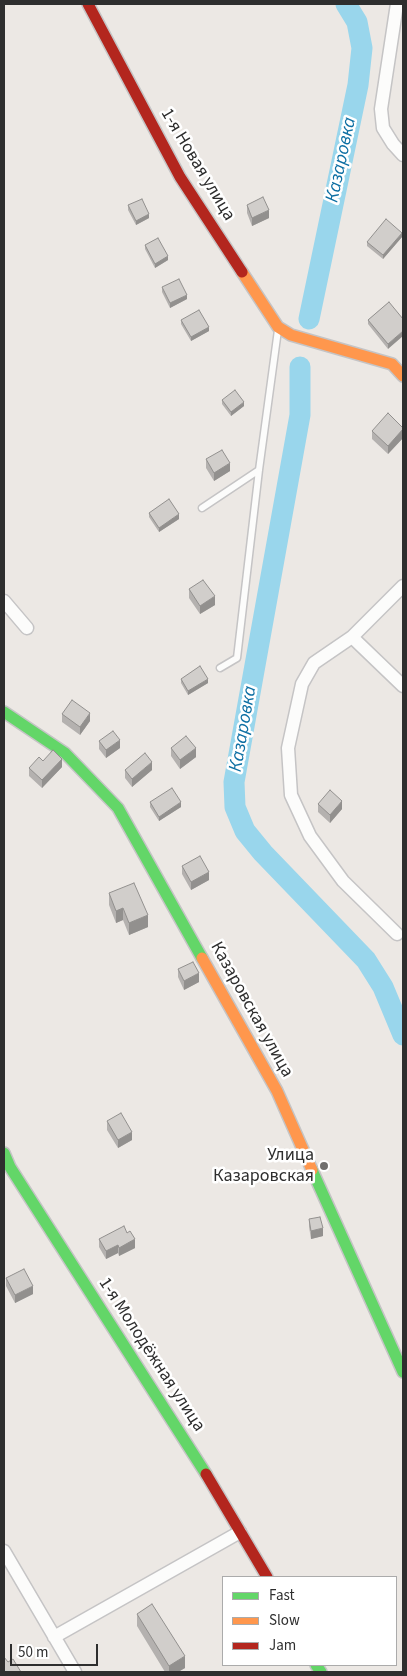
<!DOCTYPE html>
<html>
<head>
<meta charset="utf-8">
<style>
  body { margin:0 }
  #map { position:relative; width:407px; height:1676px; overflow:hidden; background:#ece8e4; font-family:"Source Sans 3",sans-serif }
  canvas { display:block }
  .frame { position:absolute; inset:0; border:5px solid #2e2e2e; pointer-events:none }
  .legend { position:absolute; left:222px; top:1576px; width:175px; height:90px; box-sizing:border-box; background:#fff; border:1px solid #ababab; margin:0; padding:6px 9px; list-style:none; font-size:15px; color:#2e2e2e }
  .legend li { display:flex; align-items:center; gap:10px; height:25px }
  .legend b { width:25px; border:1px solid #ababab }
  .scale { position:absolute; left:10px; top:1644px; width:88px; height:22px; box-sizing:border-box; border:2px solid #2e2e2e; border-top:0; padding-left:6px; font-size:15px; line-height:18px; white-space:nowrap; color:#2e2e2e; -webkit-text-stroke:4px #fff; paint-order:stroke }
</style>
</head>
<body>
<div id="map">
<canvas width="407" height="1676"></canvas>
<div class="frame"></div>
<ul class="legend">
<li><b style="height:6px;background:#63d668"></b>Fast</li>
<li><b style="height:6px;background:#ff974d"></b>Slow</li>
<li><b style="height:6px;background:#b3261e"></b>Jam</li>
</ul>
<div class="scale">50 m</div>
</div>
<script>
const c = document.querySelector('canvas').getContext('2d');
c.lineJoin = 'round';
const shape = rows => new Path2D(rows.map(r => 'M' + r).join(''));
function stroke(path, color, width, dash) { c.strokeStyle = color; c.lineWidth = width; c.lineCap = dash ? 'butt' : 'round'; c.setLineDash(dash || []); c.stroke(path); }
function fillPath(path, color) { c.fillStyle = color; c.fill(path, 'evenodd'); }
function write(font, color, halo, rows, align = 'center') {
  c.font = font + ' "Source Sans 3",sans-serif'; c.lineWidth = 5; c.setLineDash([]); c.textBaseline = 'middle'; c.strokeStyle = halo; c.fillStyle = color; for (const [text, x, y, turn = 0] of rows) {
    c.save(); c.translate(x, y); c.rotate((+turn || 0) * Math.PI / 180); c.textAlign = isNaN(turn) ? turn : align; if (halo) c.strokeText(text, 0, 0); c.fillText(text, 0, 0); c.restore();
  }
}
stroke(shape([
  [309,319,358,85,362,48,357,22,346,4],
  [300,367,300,415,234,782,235,807,245,831,263,853,366,960,383,987,403,1035]
]), '#99d6ec', 21);
const lane = shape([
  [202,508,259,470],
  [220,668,237,658,259,470,278,330]
]);
const street = shape([
  [397,4,381,109,383,128,393,144,403,155],
  [4,601,27,628],
  [352,637,403,686],
  [397,934,343,881,310,836,291,795,288,748,302,684,314,663,352,637,403,586],
  [4,1551,75,1672],
  [54,1637,240,1532]
]);
const fast = shape([
  [4,712,65,753,118,808,202,958],
  [4,1153,10,1167,206,1474],
  [312,1170,403,1372],
  [316,1665,321,1672]
]);
const slow = shape([
  [242,272,278,327,291,335,392,364,403,376],
  [202,958,277,1091,312,1170]
]);
const jam = shape([
  [88,4,180,177,242,272],
  [206,1474,267,1577]
]);
stroke(lane, '#c5c4c5', 9);
stroke(street, '#c5c4c5', 15);
stroke(fast, '#c5c4c5', 14);
stroke(slow, '#c5c4c5', 14);
stroke(jam, '#c5c4c5', 14);
stroke(lane, '#fcfcfb', 6);
stroke(street, '#fcfcfb', 12);
stroke(fast, '#63d668', 11);
stroke(slow, '#ff974d', 11);
stroke(jam, '#b3261e', 11);
fillPath(shape([
  [128,205,149,218,136,225,128,210],
  [247,205,269,218,252,226,247,213],
  [402,237,383,259,367,246,367,242],
  [145,245,168,260,155,268,145,249],
  [162,287,187,299,170,308,162,292],
  [389,302,388,349,368,324,368,320],
  [181,320,209,331,191,341,181,324],
  [222,400,244,406,231,416,222,404],
  [403,428,403,438,388,454,372,439,372,431],
  [206,459,230,471,214,481,206,468],
  [149,513,179,519,159,532,149,517],
  [189,589,215,605,200,614,189,598],
  [181,679,208,683,188,695,181,683],
  [62,714,90,721,80,735,62,722],
  [99,741,120,748,106,758,99,749],
  [171,748,196,757,180,769,171,756],
  [43,761,62,767,42,788,29,776,29,768],
  [125,770,152,770,132,787,125,778],
  [150,802,181,807,159,821,150,807],
  [318,804,342,809,330,823,318,812],
  [182,866,209,880,191,890,182,874],
  [109,893,148,927,129,935,123,920,116,923,109,905],
  [178,969,199,982,184,990,178,977],
  [107,1121,132,1140,118,1148,107,1130],
  [309,1219,323,1236,311,1239,309,1227],
  [127,1233,135,1248,119,1256,118,1253,106,1259,99,1247,99,1239],
  [6,1278,33,1294,15,1303,6,1286],
  [137,1614,185,1668,178,1672,165,1672,137,1626]
]), '#b4b1af');
fillPath(shape([
  [269,210,269,218,252,226,252,218],
  [149,214,149,218,136,225,136,221],
  [402,233,402,237,383,259,383,255],
  [168,256,168,260,155,268,155,264],
  [187,295,187,299,170,308,170,303],
  [209,327,209,331,191,341,191,337],
  [403,331,403,336,388,349,388,344],
  [244,402,244,406,231,416,231,412],
  [403,429,403,438,388,454,388,446],
  [230,463,230,471,214,481,214,473],
  [179,514,179,519,159,532,159,528],
  [215,596,215,605,200,614,200,606],
  [208,679,208,683,188,695,188,691],
  [90,713,90,721,80,735,80,727],
  [120,740,120,748,106,758,106,750],
  [196,748,196,757,180,769,180,760],
  [62,759,62,767,42,788,42,780],
  [152,762,152,770,132,787,132,779],
  [342,801,342,809,330,823,330,815],
  [181,802,181,807,159,821,159,817],
  [209,872,209,880,191,890,191,882],
  [123,908,123,920,116,923,116,911],
  [148,915,148,927,129,935,129,923],
  [199,973,199,982,184,990,184,981],
  [132,1132,132,1140,118,1148,118,1140],
  [323,1228,323,1236,311,1239,311,1231],
  [135,1239,135,1248,119,1256,119,1248],
  [118,1245,118,1253,106,1259,106,1251],
  [33,1286,33,1294,15,1303,15,1295],
  [185,1656,185,1668,178,1672,169,1672,169,1666]
]), '#92908e');
const building = shape([
  [263,197,269,210,252,218,247,205,263,197],
  [142,199,149,214,136,221,128,205,142,199],
  [386,219,402,233,383,255,367,242,386,219],
  [158,238,168,256,155,264,145,245,158,238],
  [179,279,187,295,170,303,162,287,179,279],
  [389,302,403,319,403,331,388,344,368,320,389,302],
  [199,310,209,327,191,337,181,320,199,310],
  [235,390,244,402,231,412,222,400,235,390],
  [388,413,403,428,403,429,388,446,372,431,388,413],
  [222,450,230,463,214,473,206,459,222,450],
  [169,499,179,514,159,528,149,513,169,499],
  [203,580,215,596,200,606,189,589,203,580],
  [200,666,208,679,188,691,181,679,200,666],
  [72,700,90,713,80,727,62,714,72,700],
  [113,731,120,740,106,750,99,741,113,731],
  [186,736,196,748,180,760,171,748,186,736],
  [53,750,62,759,42,780,29,768,39,757,43,761,53,750],
  [145,753,152,762,132,779,125,770,145,753],
  [172,788,181,802,159,817,150,802,172,788],
  [330,790,342,801,330,815,318,804,330,790],
  [200,856,209,872,191,882,182,866,200,856],
  [134,883,148,915,129,923,123,908,116,911,109,893,134,883],
  [193,962,199,973,184,981,178,969,193,962],
  [121,1113,132,1132,118,1140,107,1121,121,1113],
  [320,1217,323,1228,311,1231,309,1219,320,1217],
  [124,1226,127,1233,130,1231,135,1239,119,1248,118,1245,106,1251,99,1239,124,1226],
  [24,1269,33,1286,15,1295,6,1278,24,1269],
  [152,1604,185,1656,169,1666,137,1614,152,1604],
  [4,1657,8,1662,13,1659,21,1672,4,1672,4,1657]
]);
fillPath(building, '#d1cecb');
stroke(building, '#92908e', 1);
for (const [x, y, r, color] of [
  [324,1166,5,"#706f6e"]
]) { const dot = new Path2D(); dot.arc(x, y, r, 0, 2 * Math.PI); c.fillStyle = color; c.fill(dot); stroke(dot, '#fff', 2); }
write('18px', '#2e2e2e', '#fff', [
  ["1-я Новая улица",197,165,59],
  ["Казаровская улица",251,1010,61],
  ["1-я Молодёжная улица",151,1355,57]
]);
write('18px', '#2e2e2e', '#fff', [
  ["Улица",314,1156],
  ["Казаровская",314,1177]
], 'right');
write('italic 19px', '#0d6fa3', '#fff', [
  ["Казаровка",342,160,-78],
  ["Казаровка",244,729,-80]
]);
</script>
</body>
</html>
